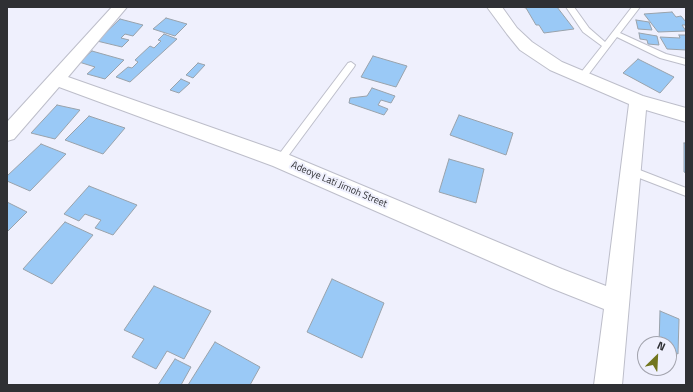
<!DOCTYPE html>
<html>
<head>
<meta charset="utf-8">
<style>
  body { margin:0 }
  #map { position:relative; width:693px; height:392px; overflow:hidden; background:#eff0fd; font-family:"Titillium Web",sans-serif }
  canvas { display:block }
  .frame { position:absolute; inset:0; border:8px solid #2f3034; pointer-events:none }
  .north { position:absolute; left:637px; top:336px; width:40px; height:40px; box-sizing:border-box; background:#eff0fd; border:1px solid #a2a3ad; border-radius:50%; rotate:24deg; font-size:11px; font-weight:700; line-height:16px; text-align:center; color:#2f3034 }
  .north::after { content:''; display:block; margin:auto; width:14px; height:18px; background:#72761e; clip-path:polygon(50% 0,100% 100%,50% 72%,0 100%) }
</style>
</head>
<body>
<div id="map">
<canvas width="693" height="392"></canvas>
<div class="frame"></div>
<div class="north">N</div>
</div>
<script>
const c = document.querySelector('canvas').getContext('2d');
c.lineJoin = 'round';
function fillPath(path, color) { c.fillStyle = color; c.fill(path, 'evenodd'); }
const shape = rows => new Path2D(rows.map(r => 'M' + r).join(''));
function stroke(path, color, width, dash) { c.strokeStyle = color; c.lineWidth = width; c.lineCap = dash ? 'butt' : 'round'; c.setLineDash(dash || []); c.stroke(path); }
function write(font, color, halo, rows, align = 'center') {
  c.font = font + ' "Titillium Web",sans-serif'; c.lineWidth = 4; c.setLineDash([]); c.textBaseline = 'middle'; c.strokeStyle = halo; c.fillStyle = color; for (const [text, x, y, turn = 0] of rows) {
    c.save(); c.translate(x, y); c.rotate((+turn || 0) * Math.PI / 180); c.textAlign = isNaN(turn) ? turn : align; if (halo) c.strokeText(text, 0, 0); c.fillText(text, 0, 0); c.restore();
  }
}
const building = shape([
  [522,7,557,7,574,29,544,33,539,25,536,25,526,8,522,7],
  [672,12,676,17,681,16,686,22,686,25,682,25,686,31,658,32,644,14,672,12],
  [166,18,187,24,175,36,153,29,166,18],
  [120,19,143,25,133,36,125,34,121,38,129,40,122,47,97,41,120,19],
  [636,20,649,22,652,30,638,29,636,20],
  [639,33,657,36,659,45,648,44,647,40,640,39,639,33],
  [164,34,177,39,130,82,116,77,128,67,132,68,138,62,135,60,150,46,154,48,161,41,158,40,164,34],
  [679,35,686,35,686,50,667,49,660,37,680,38,679,35],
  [92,51,124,60,105,79,87,74,95,67,79,62,92,51],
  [373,56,407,66,396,87,361,77,373,56],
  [638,59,674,77,660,93,623,73,638,59],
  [198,63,205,65,193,78,186,75,198,63],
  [181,79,190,83,179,93,170,90,181,79],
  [372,88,395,96,391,103,381,100,378,105,388,109,384,115,349,103,350,98,367,96,372,88],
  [57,105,80,110,55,139,31,133,57,105],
  [459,115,513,133,506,155,450,135,459,115],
  [89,116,125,128,103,154,65,140,89,116],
  [684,143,686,143,686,173,684,172,684,143],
  [41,144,66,154,30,191,7,181,7,176,41,144],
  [449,159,484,169,476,203,439,192,449,159],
  [89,186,137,205,113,235,95,228,101,220,85,214,79,221,64,214,89,186],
  [7,202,27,212,7,232,7,202],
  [65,222,93,235,52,284,23,269,65,222],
  [332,279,384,303,362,358,307,332,332,279],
  [154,286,211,311,184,359,167,351,156,369,132,357,144,339,124,330,154,286],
  [660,311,679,319,678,354,669,350,669,344,659,344,660,311],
  [215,342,260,367,250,385,188,385,215,342],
  [175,359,191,367,181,385,158,385,175,359]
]);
fillPath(building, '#9ac9f6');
stroke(building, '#99a2ab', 1);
const lane = shape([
  [566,7,574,7,589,28,605,42,632,7,640,7,620,33,666,54,686,59,686,65,660,58,617,37,585,79,579,79,579,75,602,46,583,32,566,7],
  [351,62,355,65,354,67,283,163,277,163,275,160,277,157,348,63,351,62],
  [632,167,686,188,686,196,629,174,627,171,629,168,632,167]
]);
const street = shape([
  [112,7,127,7,68,77,287,154,562,269,606,286,629,104,550,70,520,50,507,34,487,7,502,7,517,28,532,42,562,62,643,96,686,108,686,122,646,110,622,385,594,385,604,309,551,288,273,166,59,87,14,139,7,141,7,122,112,7]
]);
stroke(lane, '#bdbeca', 2);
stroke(street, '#bdbeca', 2);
fillPath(lane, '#fff');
fillPath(street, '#fff');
write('10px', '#2f3034', '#eff0fd', [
  ["Adeoye Lati Jimoh Street",339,185,23]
]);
</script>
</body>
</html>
